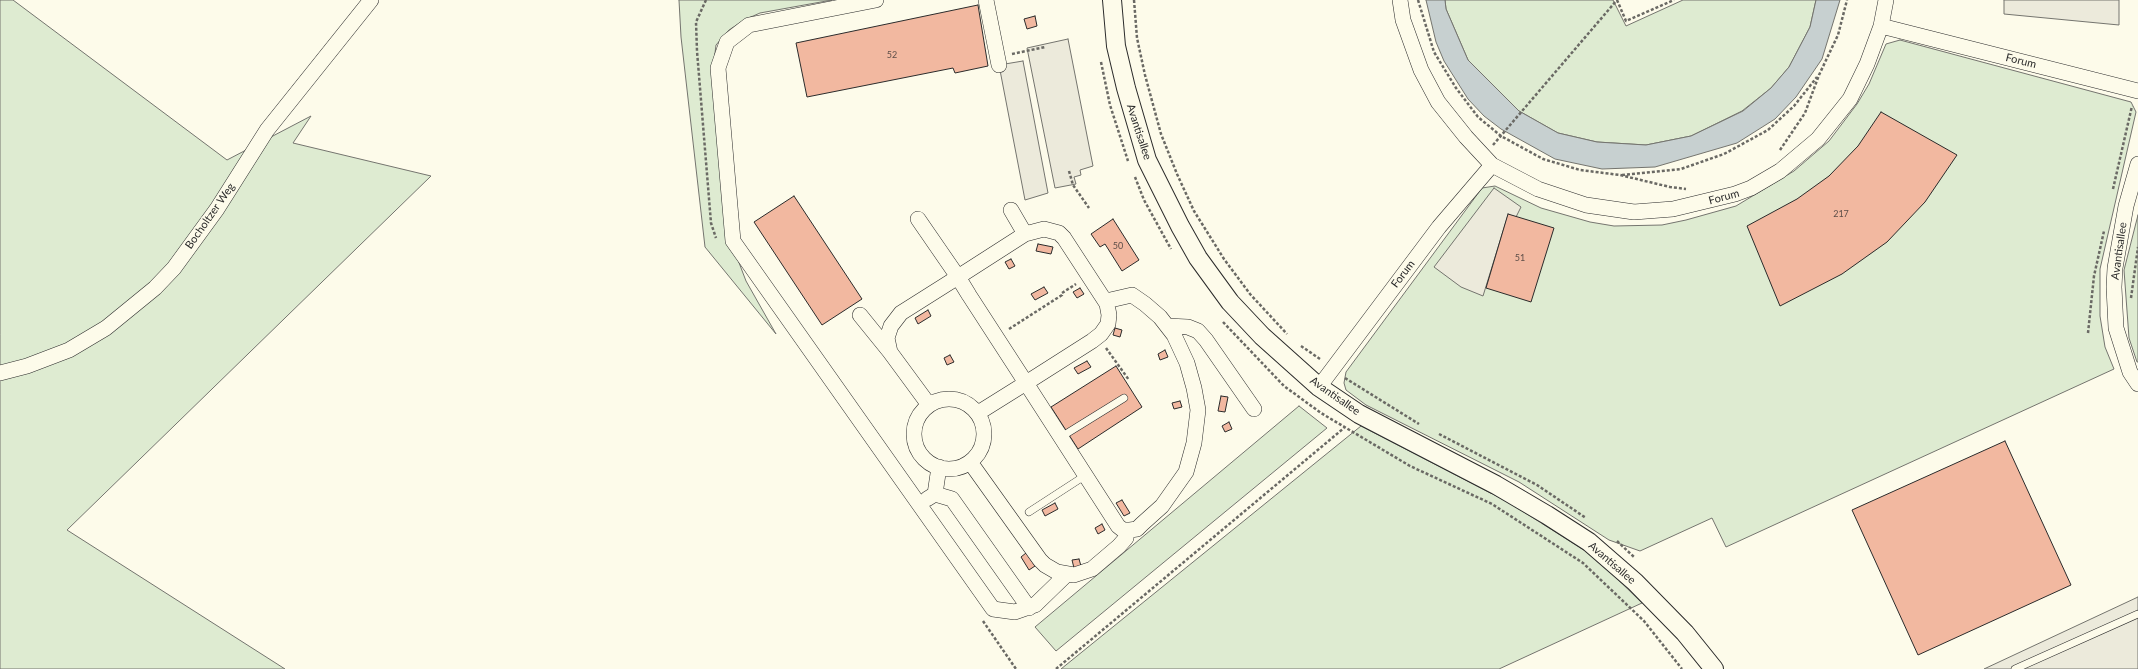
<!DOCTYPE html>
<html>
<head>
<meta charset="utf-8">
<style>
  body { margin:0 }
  canvas { display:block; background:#fdfbea }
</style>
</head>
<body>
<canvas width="2138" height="669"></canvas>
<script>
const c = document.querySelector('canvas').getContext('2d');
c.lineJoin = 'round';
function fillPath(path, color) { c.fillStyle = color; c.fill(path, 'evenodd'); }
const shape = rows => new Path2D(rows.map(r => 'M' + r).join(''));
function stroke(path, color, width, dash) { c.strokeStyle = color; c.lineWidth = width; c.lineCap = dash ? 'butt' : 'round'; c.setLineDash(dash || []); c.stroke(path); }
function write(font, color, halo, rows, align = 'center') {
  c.font = font + ' Lato,sans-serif'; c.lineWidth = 3; c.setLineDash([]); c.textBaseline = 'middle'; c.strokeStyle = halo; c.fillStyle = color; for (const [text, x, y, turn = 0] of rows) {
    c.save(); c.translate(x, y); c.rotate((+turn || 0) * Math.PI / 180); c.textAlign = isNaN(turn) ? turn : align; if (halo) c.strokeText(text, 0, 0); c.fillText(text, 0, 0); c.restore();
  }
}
const green = shape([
  [0,0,13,0,227,160,311,116,293,143,431,176,67,530,285,669,0,669,0,0],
  [679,0,832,0,760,13,744,20,729,30,716,45,713,69,725,226,746,281,776,334,705,247,681,37,679,0],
  [1445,0,1613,0,1626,26,1683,0,1816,0,1810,27,1789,67,1771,88,1742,111,1691,136,1646,145,1597,142,1558,133,1519,111,1468,60,1446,9,1445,0],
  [1900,40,2131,102,2136,112,2100,269,2100,316,2105,347,2114,369,1726,547,1712,518,1640,551,1609,540,1519,482,1366,405,1346,390,1344,383,1346,372,1482,188,1495,186,1541,208,1590,222,1614,226,1662,225,1686,220,1736,206,1794,171,1829,141,1857,104,1869,84,1886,44,1900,40],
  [2138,215,2138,362,2137,362,2129,338,2124,270,2138,215],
  [1299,406,1327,428,1056,651,1035,627,1299,406],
  [1361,426,1508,502,1595,557,1642,603,1499,669,1061,669,1361,426]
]);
fillPath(green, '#deebd1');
stroke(green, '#74746e', 1);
const parking = shape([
  [2004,0,2119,0,2119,25,2004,14,2004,0],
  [1068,39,1093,166,1080,170,1081,175,1074,177,1076,184,1055,188,1027,48,1068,39],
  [1023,61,1048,193,1025,200,999,65,1023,61],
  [1494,188,1521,207,1516,217,1508,215,1483,296,1461,287,1434,267,1494,188],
  [2138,597,2138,669,1984,669,2138,597]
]);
fillPath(parking, '#eceadb');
stroke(parking, '#74746e', 1);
const water = shape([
  [1426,0,1445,0,1446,9,1468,60,1519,111,1558,133,1597,142,1646,145,1691,136,1743,111,1771,88,1789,67,1810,27,1816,0,1840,0,1822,59,1796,97,1775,119,1737,143,1655,167,1602,169,1555,159,1501,129,1484,116,1468,99,1444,61,1436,42,1426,0]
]);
fillPath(water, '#c7d0d0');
stroke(water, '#74746e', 1);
const building = shape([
  [978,5,988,66,955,73,953,68,807,97,796,43,978,5],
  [1035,16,1037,26,1027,29,1024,19,1035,16],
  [1881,112,1957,155,1925,202,1887,242,1842,274,1780,306,1747,226,1797,199,1829,176,1858,146,1881,112],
  [794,196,862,299,822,325,754,222,794,196],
  [1508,214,1554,228,1531,302,1486,288,1508,214],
  [1113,219,1139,260,1122,271,1105,244,1100,247,1091,234,1113,219],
  [1038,244,1053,247,1051,254,1036,251,1038,244],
  [1011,259,1015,266,1009,269,1005,262,1011,259],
  [1044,287,1048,293,1035,300,1031,294,1044,287],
  [1080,288,1084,294,1077,298,1073,292,1080,288],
  [928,310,931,316,918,324,915,318,928,310],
  [1115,328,1122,330,1120,337,1113,335,1115,328],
  [1165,350,1168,357,1160,360,1158,354,1165,350],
  [950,355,954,362,947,365,944,358,950,355],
  [1087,361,1091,367,1078,374,1074,368,1087,361],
  [1116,366,1142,407,1078,449,1051,407,1116,366],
  [1221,396,1228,397,1225,412,1218,411,1221,396],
  [1180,401,1182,407,1174,409,1172,403,1180,401],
  [1229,422,1232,429,1225,432,1222,426,1229,422],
  [2005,441,2071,585,1918,655,1852,510,2005,441],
  [1122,500,1130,513,1124,516,1116,503,1122,500],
  [1055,503,1058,509,1045,516,1042,510,1055,503],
  [1102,524,1105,530,1098,534,1095,528,1102,524],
  [1026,553,1035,566,1029,570,1021,557,1026,553],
  [1079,559,1081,566,1074,568,1072,560,1079,559]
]);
fillPath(building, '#f2b8a0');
stroke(building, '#2b2b2b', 1);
const service = shape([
  [1061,437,1124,398],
  [1029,512,1086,475],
  [2015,669,2138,614]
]);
const minor = shape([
  [876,0,749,25,727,42,718,68,733,241,993,609,1015,612,1035,605,1066,575],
  [986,0,999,65],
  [1400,0,1403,20,1421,70,1438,102,1466,137,1492,165,1538,189,1586,205,1634,212,1673,209,1735,194,1751,188,1780,171,1818,139,1850,99,1867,64,1881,26,1886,0],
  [1881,26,2138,91],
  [2138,164,2126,206,2115,268,2114,287,2116,328,2130,372,2138,384],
  [1011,210,1025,234],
  [918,219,958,277,901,313,891,326,887,338,890,352,929,405],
  [860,315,890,352],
  [1167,326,1188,327,1198,331,1206,340,1254,409],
  [0,373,27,366,69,350,106,328,155,288,174,268,217,209,267,130,371,0],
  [1319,387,1439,227,1492,165],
  '914 434a35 35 0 1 1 70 0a35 35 0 1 1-70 0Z',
  [978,413,1026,383,1092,341,1101,334,1108,324,1109,315,1107,304,1064,238,1059,233,1044,229,1025,234,958,277,969,295,1026,383,1118,526,1123,530,1130,530,1137,529,1142,524,1162,506,1186,472,1194,443,1198,410,1194,388,1187,363,1174,335,1160,317,1145,304,1132,295,1106,301],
  [970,462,1040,560,1045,565,1057,572,1074,575,1092,569,1119,546,1126,538,1127,530],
  [935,494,952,499,1029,608],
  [927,499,935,494,939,467]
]);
const tertiary = shape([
  [1112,0,1116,46,1126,88,1147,160,1180,226,1198,258,1230,302,1262,336,1319,387,1359,414,1496,485,1547,515,1589,542,1635,582,1685,633,1714,669]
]);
stroke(service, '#2b2b2b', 8);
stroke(minor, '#2b2b2b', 16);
stroke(tertiary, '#2b2b2b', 20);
stroke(shape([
  [706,0,696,22,697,51,711,223,716,238],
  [1134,0,1137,38,1145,75,1161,134,1177,174,1194,211,1224,259,1250,294,1287,334],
  [1418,0,1434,52,1456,88,1478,117,1501,136,1543,159,1580,170,1620,175,1670,187,1686,189],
  [1617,0,1626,21,1674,0],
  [1012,54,1045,47],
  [1101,62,1110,105,1128,161],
  [1493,145,1617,0],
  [1780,150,1805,113,1819,75,1838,35,1847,0],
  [1069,171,1073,185,1089,208],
  [1622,175,1681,169,1724,154,1768,130,1794,106,1817,77],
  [1135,177,1144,200,1171,249],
  [2113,189,2132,106],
  [2131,298,2138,247],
  [1223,322,1284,386,1321,413,1410,466,1492,504,1583,563,1644,621,1682,669],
  [1009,329,1062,295,1062,293,1076,284],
  [2088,333,2094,276,2104,231],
  [1301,346,1320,359],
  [1106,348,1129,380],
  [1345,378,1419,424],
  [1439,434,1537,485,1586,518],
  [1617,541,1634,557],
  [983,621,1016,669],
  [1056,669,1344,428]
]), '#6a6964', 2.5, [3, 2]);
stroke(service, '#fdfbea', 7);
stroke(minor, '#fdfbea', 15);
stroke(tertiary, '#fdfbea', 18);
write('9px', '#5d4e48', null, [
  ["52",892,55],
  ["217",1841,214],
  ["50",1118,246],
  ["51",1520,258]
]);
write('11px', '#2b2b2b', '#fdfbea', [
  ["Forum",2021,61,14],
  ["Avantisallee",1139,132,72],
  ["Forum",1724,197,-15],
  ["Bocholtzer Weg",210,216,-55],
  ["Avantisallee",2119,251,-82],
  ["Forum",1403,274,-53],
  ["Avantisallee",1335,396,35],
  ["Avantisallee",1612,563,41]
]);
</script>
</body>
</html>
